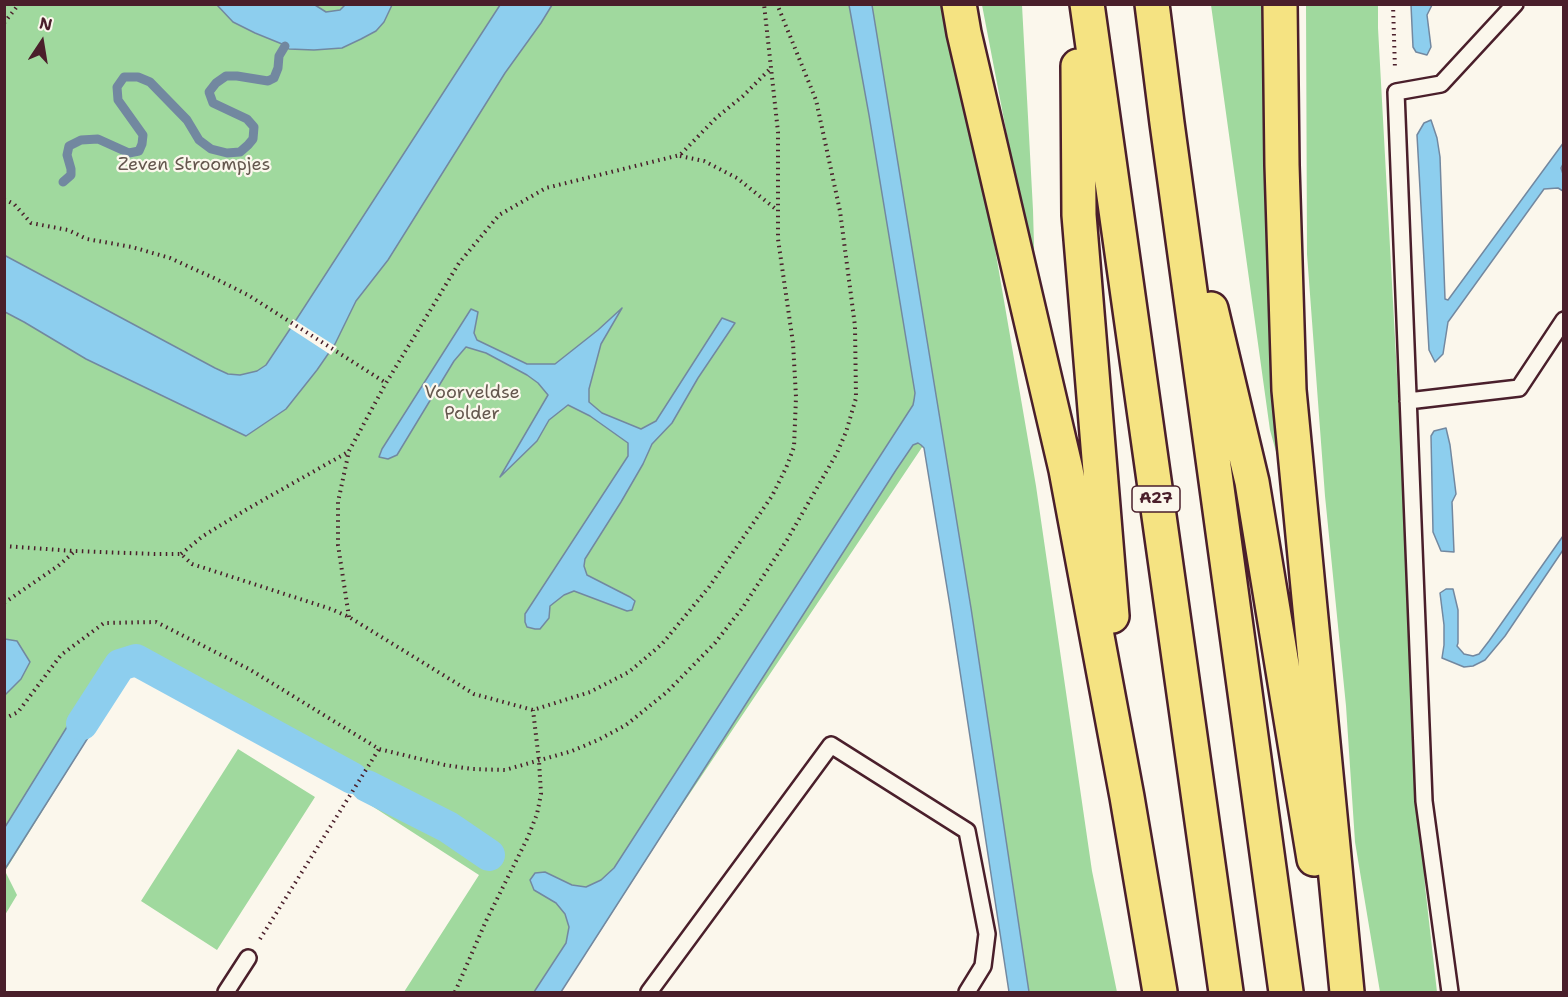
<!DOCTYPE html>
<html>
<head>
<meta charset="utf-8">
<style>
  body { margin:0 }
  #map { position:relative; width:1568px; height:997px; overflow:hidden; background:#fbf7ec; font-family:"Shantell Sans",sans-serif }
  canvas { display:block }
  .frame { position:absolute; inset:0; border:6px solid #4a1f2b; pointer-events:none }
  .north { position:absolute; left:12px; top:12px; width:60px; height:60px; -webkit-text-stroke:4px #fbf7ec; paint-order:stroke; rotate:12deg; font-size:16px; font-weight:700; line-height:24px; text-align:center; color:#4a1f2b }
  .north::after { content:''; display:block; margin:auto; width:21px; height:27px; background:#4a1f2b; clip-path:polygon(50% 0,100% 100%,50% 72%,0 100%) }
</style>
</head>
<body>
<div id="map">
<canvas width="1568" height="997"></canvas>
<div class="frame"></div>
<div class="north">N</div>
</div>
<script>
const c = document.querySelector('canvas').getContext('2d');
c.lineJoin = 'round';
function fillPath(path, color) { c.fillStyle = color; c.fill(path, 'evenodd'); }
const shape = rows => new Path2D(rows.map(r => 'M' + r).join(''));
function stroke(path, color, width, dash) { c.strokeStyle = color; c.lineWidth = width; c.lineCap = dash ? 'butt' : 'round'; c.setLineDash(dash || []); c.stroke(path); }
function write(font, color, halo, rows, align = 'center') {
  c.font = font + ' "Shantell Sans",sans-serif'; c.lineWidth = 4.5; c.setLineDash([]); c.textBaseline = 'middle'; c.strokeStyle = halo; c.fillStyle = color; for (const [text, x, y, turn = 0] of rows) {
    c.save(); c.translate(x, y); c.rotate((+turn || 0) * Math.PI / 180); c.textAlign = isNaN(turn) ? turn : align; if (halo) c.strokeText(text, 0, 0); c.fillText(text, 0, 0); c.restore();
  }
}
fillPath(shape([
  [5,5,949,5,984,185,1036,486,1092,871,1117,992,1029,992,971,608,939,422,666,829,591,946,569,932,566,943,534,992,404,992,479,875,361,799,180,695,132,671,103,714,5,871,17,895,5,915],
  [982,5,1022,5,1033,210,1035,281],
  [1211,5,1271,5,1286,488,1270,430],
  [1306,5,1378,5,1378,28,1425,886,1437,992,1380,992,1355,842,1346,706,1325,496,1307,254],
  [238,749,315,797,217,950,141,901]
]), '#a0d99e');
const water = shape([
  [217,5,315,5,326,12,340,10,345,5,392,5,384,22,376,31,361,39,342,48,314,50,289,49,282,44,255,33,233,22,217,5],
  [500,5,552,5,541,23,505,73,388,260,356,301,335,344,317,370,286,409,246,436,86,359,24,322,5,312,4,255,215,368,228,374,240,375,257,371,266,365,296,320,500,5],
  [849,5,872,5,971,608,1029,992,1009,992,950,606,924,448,921,445,918,443,913,445,896,470,561,992,534,992,566,943,569,927,565,914,556,903,534,890,530,880,535,873,545,872,572,885,586,887,601,880,614,868,913,405,914,400,915,393,869,115,849,5],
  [1411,5,1432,5,1427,15,1431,47,1427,55,1416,52,1413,47,1411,5],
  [1431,120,1437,138,1440,157,1445,299,1448,300,1564,142,1563,164,1561,168,1563,174,1563,191,1558,188,1544,189,1448,322,1443,354,1435,362,1429,350,1417,135,1424,123,1431,120],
  [622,308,601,344,589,389,589,402,602,413,641,429,656,421,722,318,735,323,698,378,672,423,652,444,643,464,621,502,585,559,584,566,587,575,630,597,635,601,632,610,627,611,574,591,564,595,550,606,549,618,540,629,535,629,527,627,525,622,525,614,628,456,628,443,590,416,568,405,549,420,537,441,500,477,548,395,538,383,527,375,486,353,466,347,454,361,397,455,388,459,379,457,382,449,471,309,478,312,474,333,477,340,527,364,555,364,598,330,622,308],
  [1446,428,1450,445,1456,494,1452,502,1454,552,1441,551,1433,532,1431,436,1434,431,1446,428],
  [1563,536,1563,550,1505,636,1485,660,1473,666,1464,667,1442,658,1444,645,1444,625,1440,593,1446,589,1453,589,1458,610,1458,643,1457,646,1464,654,1473,656,1479,654,1489,641,1563,536],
  [5,639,17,641,30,662,21,679,5,695,5,639],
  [109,659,103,714,5,869,5,827,109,659]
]);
fillPath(water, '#8dceee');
stroke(water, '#7288a0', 1.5);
fillPath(shape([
  [293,319,337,347,331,355,288,327]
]), '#fbf7ec');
stroke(shape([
  [63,182,71,175,71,169,67,155,69,146,81,140,98,139,129,153,139,151,142,144,143,135,118,100,117,87,124,77,138,77,150,82,187,120,199,140,211,149,227,153,240,152,248,145,253,139,254,127,247,119,213,103,209,92,216,83,226,76,237,76,268,81,274,78,278,68,279,56,285,46]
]), '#7288a0', 9);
stroke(shape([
  [82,724,120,665,136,660,352,778],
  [367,786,448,827,489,855]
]), '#8dceee', 32);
const service = shape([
  [1408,401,1519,388,1564,320],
  [226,992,248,958],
  [649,992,831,745,967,831,987,934,983,966,967,992],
  [1450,992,1424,801,1396,92,1441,84,1515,4]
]);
const motorway = shape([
  [959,4,964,33,1066,470,1127,797,1160,992],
  [1087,4,1226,992],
  [1152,4,1167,123,1286,992],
  [1280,4,1282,165,1289,390,1347,992],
  [1078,66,1079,215,1112,616],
  [1211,309,1252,482,1314,859]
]);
stroke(service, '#4a1f2b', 20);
stroke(motorway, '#4a1f2b', 38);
stroke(shape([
  [1393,4,1395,70],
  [4,23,19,4],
  [680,156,704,161,737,178,777,210],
  [4,199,14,204,31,223,68,230,87,239,132,247,170,258,216,279,248,295,386,383],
  [4,546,74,551,154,554,181,554,192,564,331,609,349,617,474,694,533,710,590,692,629,672,662,644,709,587,772,496,786,468,794,447,796,397,793,343,778,239,778,132,764,4],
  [181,554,203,536,249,508,348,452],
  [4,603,58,566,74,552],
  [349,617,338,545,338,502,349,451,386,383,459,263,499,215,546,188,680,155,716,118,743,96,771,68],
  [4,719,18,712,61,655,104,623,156,622,249,669,379,749,445,765,472,769,505,770,572,751,598,740,626,725,667,692,715,643,743,607,787,540,837,453,846,432,856,398,855,326,840,211,816,100,777,4],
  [260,939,379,749],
  [455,992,486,921,528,837,537,814,541,794,539,761,533,710]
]), '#4a1f2b', 4, [1.5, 4.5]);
stroke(service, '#fbf7ec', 15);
stroke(motorway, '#f5e382', 33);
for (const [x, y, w] of [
  [1156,499,48]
]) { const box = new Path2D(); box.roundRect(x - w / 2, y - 13, w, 26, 4.5); c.fillStyle = '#fbf7ec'; c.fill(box); stroke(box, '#4a1f2b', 1.5); }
write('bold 16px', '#4a1f2b', null, [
  ["A27",1156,499]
]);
write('18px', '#64574e', '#fbf7ec', [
  ["Zeven Stroompjes",194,165],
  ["Voorveldse",472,393],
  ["Polder",472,414]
]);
</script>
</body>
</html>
